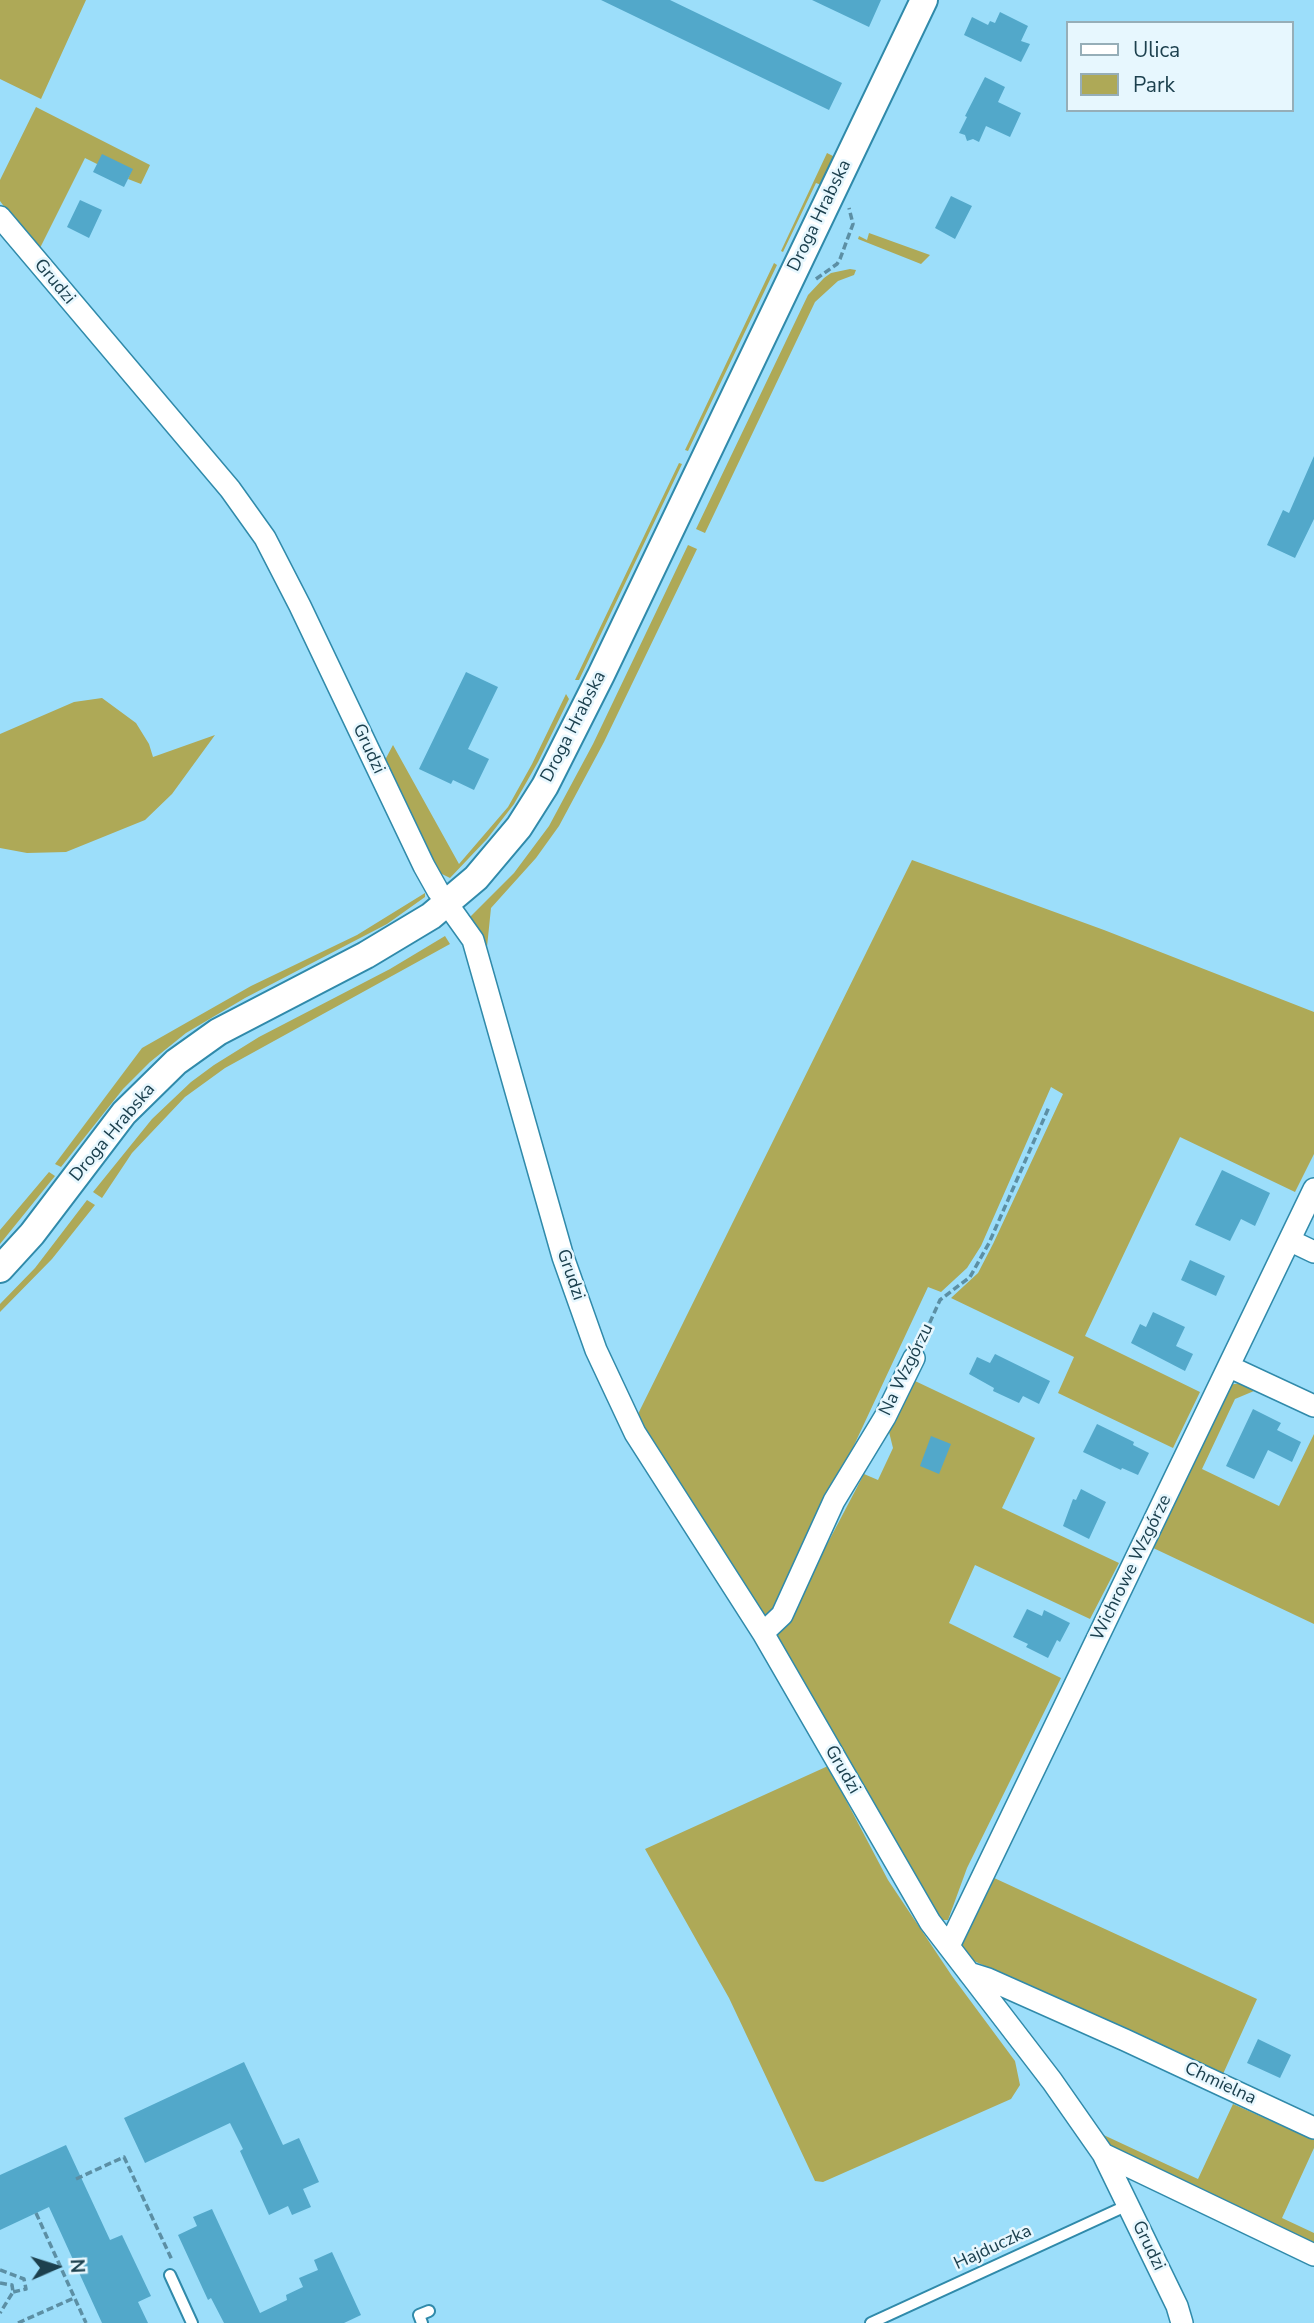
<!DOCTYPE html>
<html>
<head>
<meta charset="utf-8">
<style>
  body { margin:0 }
  #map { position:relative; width:1314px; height:2323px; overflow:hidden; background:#9cdefa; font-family:"Nunito Sans",sans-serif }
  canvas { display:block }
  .legend { position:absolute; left:1066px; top:21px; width:228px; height:91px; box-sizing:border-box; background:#e7f7fe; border:2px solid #96aeb8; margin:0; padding:9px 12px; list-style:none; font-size:21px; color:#1c404e }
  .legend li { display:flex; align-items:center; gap:14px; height:35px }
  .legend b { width:35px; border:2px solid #96aeb8 }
  .north { position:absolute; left:21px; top:2232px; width:70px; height:70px; -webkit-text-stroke:5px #e7f7fe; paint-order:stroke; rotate:87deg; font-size:19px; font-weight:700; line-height:28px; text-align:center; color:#1c404e }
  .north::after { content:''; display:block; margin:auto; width:24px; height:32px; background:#1c404e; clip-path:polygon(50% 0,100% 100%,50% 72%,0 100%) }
</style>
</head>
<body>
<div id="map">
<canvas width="1314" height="2323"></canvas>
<ul class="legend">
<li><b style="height:9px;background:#fff"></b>Ulica</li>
<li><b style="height:19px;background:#aea957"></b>Park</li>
</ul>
<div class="north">N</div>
</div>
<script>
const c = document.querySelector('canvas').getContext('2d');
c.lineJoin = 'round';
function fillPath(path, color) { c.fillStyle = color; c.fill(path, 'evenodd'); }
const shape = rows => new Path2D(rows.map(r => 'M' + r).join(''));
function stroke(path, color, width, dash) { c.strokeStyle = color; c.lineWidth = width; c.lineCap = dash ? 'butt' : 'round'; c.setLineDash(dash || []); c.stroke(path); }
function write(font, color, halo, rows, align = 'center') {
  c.font = font + ' "Nunito Sans",sans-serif'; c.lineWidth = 5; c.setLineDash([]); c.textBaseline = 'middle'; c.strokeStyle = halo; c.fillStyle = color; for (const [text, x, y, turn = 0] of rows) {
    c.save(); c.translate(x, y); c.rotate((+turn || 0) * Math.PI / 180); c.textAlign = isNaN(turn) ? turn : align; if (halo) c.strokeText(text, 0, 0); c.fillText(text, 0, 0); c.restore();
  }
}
fillPath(shape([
  [0,0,86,0,41,99,0,79],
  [36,107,150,165,141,184,128,179,132,169,97,164,85,158,38,252,0,201,0,180],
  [827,153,837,158,824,186,816,183,783,252,781,251],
  [869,233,930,255,921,264,858,239,859,236,867,240],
  [774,263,777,265,688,451,685,450],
  [850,269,856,270,854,275,838,281,815,302,705,533,696,529,808,295,824,278,831,273],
  [679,463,682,464,579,680,575,680],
  [688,545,697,549,604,742,559,826,536,858,491,908,487,947,469,918,514,873,549,826,593,744],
  [566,694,569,699,538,762,514,804,487,839,450,878,438,872,385,760,393,745,459,864,508,807,532,764],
  [102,698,136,723,149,744,153,757,215,735,172,794,145,820,66,852,27,853,0,848,0,734,74,702],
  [912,860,1104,930,1314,1012,1314,1154,1295,1192,1180,1137,1139,1222,1085,1336,1200,1392,1173,1448,1058,1393,1074,1357,951,1298,978,1273,993,1244,1063,1094,1051,1087,981,1246,967,1268,941,1292,928,1287,777,1610,764,1621,637,1416],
  [425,893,425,897,387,924,245,998,186,1033,150,1062,123,1089,61,1167,55,1164,142,1048,251,986,357,935],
  [445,936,450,944,225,1068,185,1097,132,1153,102,1198,93,1192,152,1119,191,1082,214,1065,259,1037,390,969],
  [49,1172,55,1176,0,1244,0,1230],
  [87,1200,95,1205,52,1259,0,1312,0,1304,35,1268],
  [913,1380,1035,1438,1002,1508,1119,1563,1090,1619,975,1565,949,1623,1061,1678,967,1868,948,1920,938,1920,774,1638,793,1609,864,1474,878,1480,893,1448,889,1432],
  [1241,1383,1254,1391,1235,1399,1202,1469,1279,1506,1314,1434,1314,1624,1149,1546,1228,1385],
  [828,1766,888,1880,952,1976,1015,2061,1020,2085,1011,2099,823,2182,815,2181,729,1998,645,1849],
  [992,1877,1257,1999,1223,2074,974,1961,960,1944],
  [1233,2104,1314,2140,1314,2148,1282,2218,1314,2233,1314,2248,1106,2147,1095,2131,1198,2179]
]), '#aea957');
fillPath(shape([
  [601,0,670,0,842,83,829,110],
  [812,0,881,0,869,27],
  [1000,12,1028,26,1021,41,1030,44,1021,62,964,35,972,17,988,25,990,21,995,23],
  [985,77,1005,87,998,102,1021,113,1010,137,986,126,979,142,973,139,967,141,965,135,959,133,967,117,965,116],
  [102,154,133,169,124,187,93,172],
  [951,196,972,206,955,239,935,228],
  [80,200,102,210,89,238,67,227],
  [1314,456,1314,519,1295,558,1267,545,1283,510,1289,513],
  [466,672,498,687,468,749,489,759,474,790,453,780,451,784,419,769],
  [1222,1170,1270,1193,1255,1226,1241,1219,1230,1241,1195,1225],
  [1190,1260,1225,1276,1216,1296,1181,1280],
  [1153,1312,1185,1327,1176,1346,1193,1354,1185,1371,1131,1343,1140,1324,1146,1327],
  [995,1354,1050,1381,1039,1404,1023,1396,1019,1403,993,1391,994,1388,969,1374,977,1357,990,1363],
  [1253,1409,1281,1423,1277,1430,1301,1442,1292,1462,1268,1450,1254,1479,1226,1466],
  [1097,1424,1134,1442,1133,1445,1149,1453,1138,1475,1122,1468,1121,1470,1083,1452],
  [931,1436,951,1444,939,1474,920,1466],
  [1081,1489,1106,1502,1089,1539,1063,1526,1073,1499,1076,1500],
  [1027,1609,1042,1616,1044,1610,1070,1623,1060,1642,1057,1640,1048,1658,1026,1647,1028,1644,1013,1637],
  [1258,2039,1291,2055,1280,2078,1247,2063],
  [244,2062,283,2145,299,2138,319,2182,303,2189,311,2207,292,2215,288,2206,269,2215,240,2151,243,2149,230,2123,145,2163,124,2118],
  [66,2145,110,2240,122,2235,151,2296,138,2302,148,2323,102,2323,49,2207,0,2230,0,2175],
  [212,2209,260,2313,287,2300,286,2295,303,2287,299,2278,318,2270,314,2260,332,2252,361,2315,344,2323,224,2323,211,2298,208,2300,178,2235,197,2226,193,2217]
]), '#52a8ca');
const service = shape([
  [170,2275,192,2323],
  [422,2323,419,2315,429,2311],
  [871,2323,1128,2205]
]);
const minor = shape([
  [0,217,230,489,265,538,300,606,424,866,438,891,473,940,563,1257,596,1350,635,1433,763,1633,930,1922,1052,2081,1103,2154,1177,2306,1182,2323],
  [1291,1241,1314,1252],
  [1230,1367,1314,1406],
  [763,1633,782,1615,834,1501,885,1417,914,1358],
  [949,1946,1314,1189],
  [969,1973,988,1979,1125,2040,1314,2128],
  [1103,2154,1314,2255]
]);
const tertiary = shape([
  [0,1269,32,1234,124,1113,176,1062,218,1032,366,955,431,916,476,878,519,827,545,786,601,675,924,0]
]);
stroke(service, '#308aaa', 14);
stroke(minor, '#308aaa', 24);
stroke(tertiary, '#308aaa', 30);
stroke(shape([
  [816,279,837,264,840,259,853,224,849,208],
  [921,1342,940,1300,970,1277,989,1243,1049,1107],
  [76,2179,124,2157,172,2260],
  [36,2213,86,2323],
  [0,2270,24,2279,26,2289,13,2292],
  [0,2283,12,2285,13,2292,0,2313],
  [18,2323,74,2298]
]), '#5c8fa4', 3.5, [7, 3.5]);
stroke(service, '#fff', 10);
stroke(minor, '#fff', 21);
stroke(tertiary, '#fff', 26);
write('18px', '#1c404e', '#e7f7fe', [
  ["Droga Hrabska",820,216,-64],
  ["Grudzi",54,282,50],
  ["Droga Hrabska",574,727,-63],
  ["Grudzi",368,749,65],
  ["Droga Hrabska",113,1133,-50],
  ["Grudzi",570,1275,71],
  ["Na Wzgórzu",907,1370,-64],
  ["Wichrowe Wzgórze",1132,1568,-64],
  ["Grudzi",842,1770,60],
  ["Chmielna",1220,2084,25],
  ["Grudzi",1148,2246,64],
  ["Hajduczka",993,2248,-25]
]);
</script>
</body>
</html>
